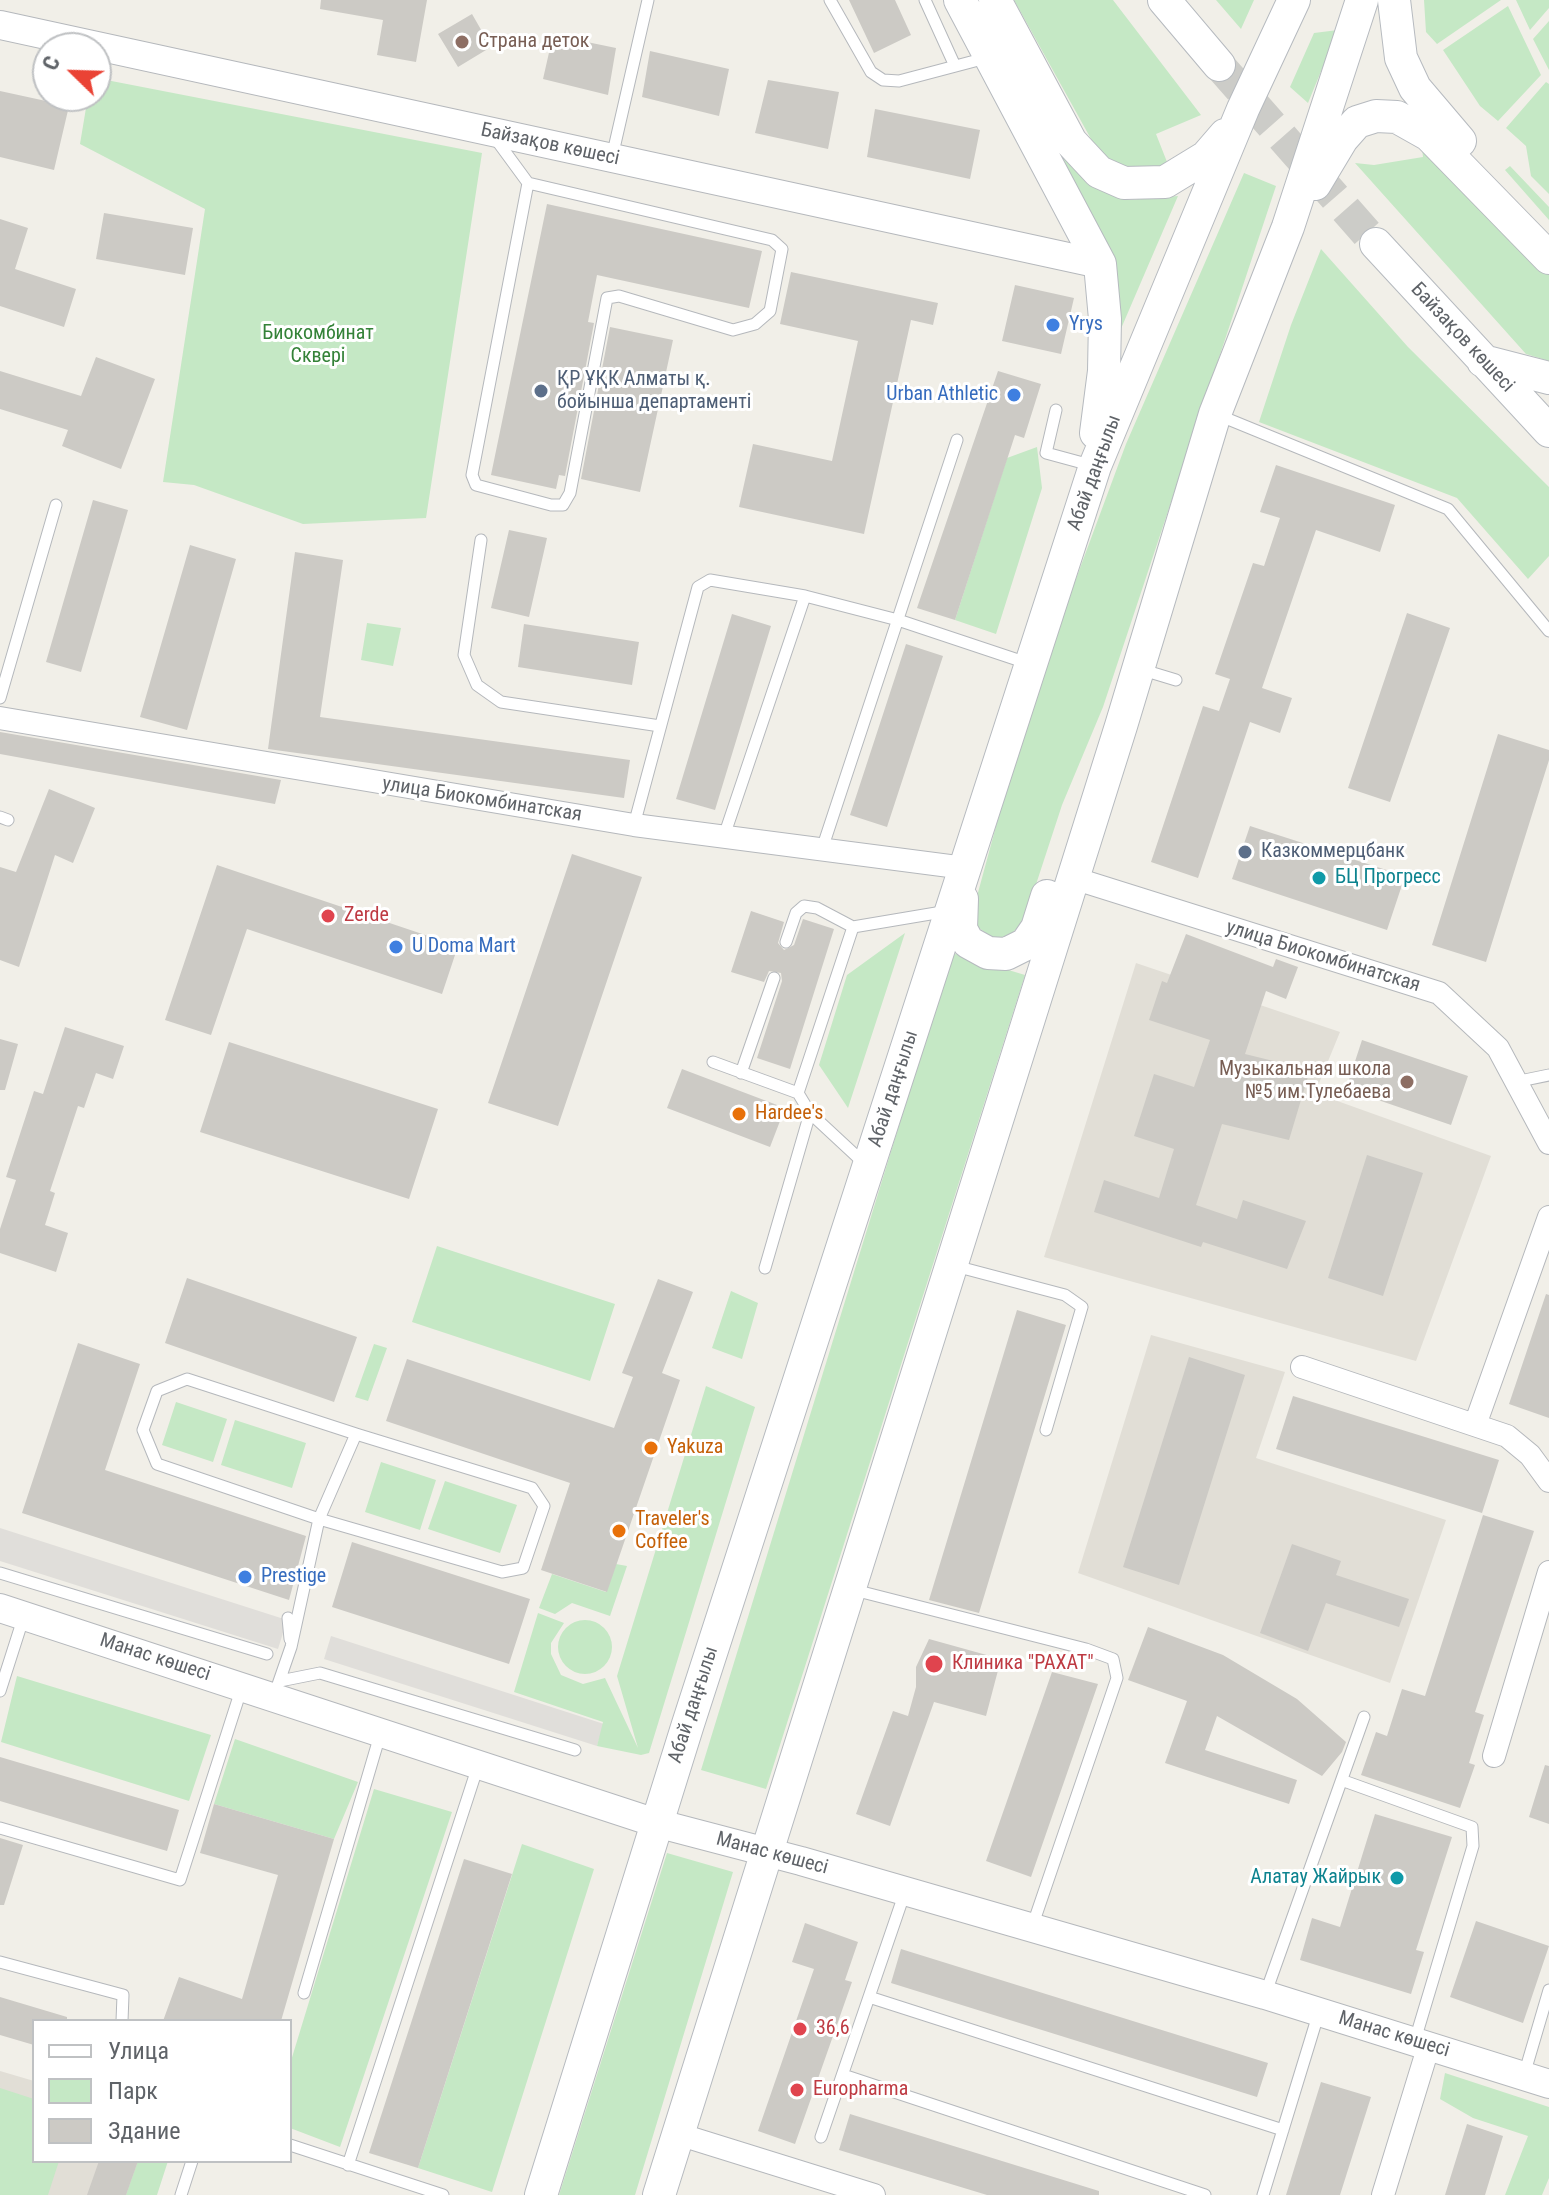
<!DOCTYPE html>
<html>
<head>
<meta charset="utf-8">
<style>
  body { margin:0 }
  #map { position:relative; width:1549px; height:2195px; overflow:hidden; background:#f1efe8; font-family:"Roboto Condensed",sans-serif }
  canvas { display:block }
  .legend { position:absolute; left:32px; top:2019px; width:260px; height:144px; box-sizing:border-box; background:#fff; border:2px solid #bfc1c3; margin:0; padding:10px 14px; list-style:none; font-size:24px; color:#5f6368 }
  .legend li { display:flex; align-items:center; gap:16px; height:40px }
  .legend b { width:40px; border:2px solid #bfc1c3 }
  .north { position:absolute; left:32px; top:32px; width:80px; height:80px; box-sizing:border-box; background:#fff; border:2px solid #bfc1c3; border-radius:50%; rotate:293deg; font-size:22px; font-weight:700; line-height:32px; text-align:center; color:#5f6368 }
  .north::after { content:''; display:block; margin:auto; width:28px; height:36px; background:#ea4335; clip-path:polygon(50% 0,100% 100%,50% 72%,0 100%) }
</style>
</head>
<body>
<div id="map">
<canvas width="1549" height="2195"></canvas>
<ul class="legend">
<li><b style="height:10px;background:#fff"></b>Улица</li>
<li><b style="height:22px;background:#c5e8c5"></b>Парк</li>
<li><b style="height:22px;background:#cccac5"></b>Здание</li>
</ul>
<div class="north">С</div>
</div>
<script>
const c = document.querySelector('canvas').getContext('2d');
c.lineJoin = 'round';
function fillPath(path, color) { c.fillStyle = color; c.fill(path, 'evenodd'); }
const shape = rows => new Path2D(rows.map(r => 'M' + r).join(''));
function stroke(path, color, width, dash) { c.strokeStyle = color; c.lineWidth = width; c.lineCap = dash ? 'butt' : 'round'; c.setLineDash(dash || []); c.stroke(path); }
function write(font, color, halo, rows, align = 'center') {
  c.font = font + ' "Roboto Condensed",sans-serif'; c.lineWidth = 6; c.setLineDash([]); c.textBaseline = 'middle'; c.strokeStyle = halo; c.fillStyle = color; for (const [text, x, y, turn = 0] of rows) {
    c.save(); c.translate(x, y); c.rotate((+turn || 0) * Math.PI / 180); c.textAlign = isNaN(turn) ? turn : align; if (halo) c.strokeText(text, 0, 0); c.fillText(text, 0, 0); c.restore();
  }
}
fillPath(shape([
  [0,1528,287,1620,278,1649,0,1561],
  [331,1636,604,1724,597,1746,324,1659]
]), '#e0deda');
fillPath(shape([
  [1136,963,1340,1032,1315,1093,1491,1156,1416,1361,1044,1257],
  [1151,1335,1285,1372,1256,1458,1446,1520,1390,1683,1078,1573],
  [0,2071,34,2081,34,2161,160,2161,150,2195,0,2195]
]), '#e1ded6');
fillPath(shape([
  [1014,0,1113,0,1201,115,1156,134,1169,167,1140,172,1117,167,1096,148],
  [1216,0,1254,0,1241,29],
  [1424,0,1501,0,1437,44,1426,32],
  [1516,0,1549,0,1549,8,1530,30],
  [1508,6,1541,75,1498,121,1480,106,1443,50],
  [1549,21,1549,70,1533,39],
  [1338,30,1308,103,1290,87,1314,33],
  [96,78,482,153,426,518,303,524,194,485,163,482,205,209,80,144,88,96,96,96],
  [1546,82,1549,84,1549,194,1531,176,1526,146,1506,128],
  [1047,133,1097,185,1129,200,1178,196,1120,331],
  [1421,140,1549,272,1549,361,1526,354,1355,163,1374,165,1423,157],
  [1510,166,1549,207,1549,220,1505,170],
  [1244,173,1276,186,1103,707,1062,805,1025,918,1010,936,993,938,976,926,973,911,1008,782,1060,622,1126,444],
  [1321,249,1408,347,1549,487,1549,556,1528,579,1457,498,1259,422,1291,325],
  [1037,447,1042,488,996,634,955,620,1007,458],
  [367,623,401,628,393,666,361,660],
  [905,933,848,1108,819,1065,847,975],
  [952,953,1025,975,766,1789,701,1770],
  [437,1246,615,1304,590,1381,412,1322],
  [731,1291,758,1303,742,1359,712,1348],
  [374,1344,387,1348,368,1401,355,1397],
  [706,1386,755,1407,649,1753,641,1755,597,1746,603,1722,514,1692,538,1613,564,1623,551,1643,551,1654,561,1675,583,1684,605,1678,638,1748,617,1676],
  [176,1402,227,1419,213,1462,162,1445],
  [235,1420,306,1443,292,1488,221,1465],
  [381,1462,436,1480,420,1530,365,1512],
  [445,1481,517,1505,500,1553,428,1529],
  [616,1564,627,1566,610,1616,572,1603,555,1614,539,1608,552,1574,606,1592],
  '558 1647a27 27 0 1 1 54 0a27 27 0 1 1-54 0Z',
  [17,1676,211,1735,189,1801,1,1742],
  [235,1739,358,1782,334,1839,214,1804],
  [374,1789,452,1812,340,2147,290,2128,290,2064],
  [522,1844,594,1869,492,2192,418,2168],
  [667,1853,733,1872,635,2195,559,2195],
  [1445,2073,1549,2107,1549,2178,1542,2195,1505,2195,1528,2136,1473,2118,1440,2099],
  [0,2088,34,2099,34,2161,59,2161,48,2195,0,2195],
  [138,2161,168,2161,157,2195,126,2195]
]), '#c5e8c5');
fillPath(shape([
  [321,0,427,0,416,62,377,55,383,20,320,9],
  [849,0,895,0,911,35,874,53],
  [472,14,491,47,458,67,438,34],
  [553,35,616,48,608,95,543,79],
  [650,51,729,69,719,116,642,97],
  [768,80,839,92,828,149,755,133],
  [0,91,69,106,54,170,0,157],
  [875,109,980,130,970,179,867,157],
  [547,204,762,251,749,308,597,275,588,322,594,323,565,476,559,475,556,489,491,475],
  [104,213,193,228,185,275,96,259],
  [0,219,28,228,15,269,76,289,64,327,0,306],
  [791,272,938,303,933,325,911,320,864,534,739,507,753,444,832,461,858,341,780,324],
  [1015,285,1074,298,1061,354,1002,341],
  [610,327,673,340,640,492,581,479],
  [96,357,155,379,121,469,62,446,68,430,0,409,0,371,81,396],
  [998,371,1041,384,1024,438,1015,435,955,620,917,608],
  [1276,465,1395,505,1380,552,1316,530,1262,688,1292,698,1280,733,1250,722,1198,878,1151,862,1203,706,1219,711,1230,679,1215,674,1253,563,1264,566,1280,518,1260,512],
  [93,500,128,510,81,672,46,662],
  [509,530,547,538,529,617,491,608],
  [190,545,236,559,187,730,140,717],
  [295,552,343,560,320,717,630,760,624,798,268,749],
  [1407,613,1450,628,1390,802,1348,788],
  [732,614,771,626,715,810,676,799],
  [524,624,639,642,632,685,518,667],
  [906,644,943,656,887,827,850,815],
  [0,732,281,780,275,804,0,754],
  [1498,734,1549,750,1549,760,1486,962,1432,945],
  [49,789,95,808,73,863,55,855,19,967,0,960,0,867,16,872],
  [1250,826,1405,876,1387,930,1232,879],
  [572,854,642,877,558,1126,488,1103],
  [217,865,458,946,442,994,247,929,211,1035,165,1020],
  [751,911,784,922,778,943,784,950,794,945,803,919,834,929,790,1069,757,1058,782,981,781,973,769,971,764,982,731,972],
  [1186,934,1273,967,1276,959,1298,967,1286,999,1266,991,1245,1054,1310,1070,1289,1140,1222,1124,1196,1205,1237,1219,1243,1200,1306,1221,1287,1269,1203,1242,1201,1247,1094,1212,1104,1180,1159,1198,1174,1149,1134,1136,1154,1074,1194,1087,1210,1040,1149,1020,1162,981,1167,983],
  [65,1027,124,1046,113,1079,96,1073,84,1108,78,1106,50,1191,55,1193,45,1225,68,1233,56,1272,0,1253,0,1229,16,1180,6,1177,34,1091,43,1094],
  [0,1039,18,1044,5,1090,0,1090],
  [1362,1040,1468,1076,1451,1125,1346,1089],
  [229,1042,438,1109,409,1199,200,1132],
  [682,1069,785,1108,770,1147,667,1108],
  [1367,1155,1423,1173,1383,1296,1328,1278],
  [187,1278,357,1337,334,1402,165,1343],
  [658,1279,693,1292,662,1373,680,1380,607,1592,541,1570,570,1483,386,1421,407,1359,614,1428,633,1377,622,1373],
  [1546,1294,1549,1295,1549,1418,1509,1404],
  [1017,1310,1066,1325,979,1613,929,1600],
  [78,1343,140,1364,105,1470,306,1536,289,1600,22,1513],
  [1189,1357,1245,1375,1179,1585,1123,1567],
  [1293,1396,1499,1460,1482,1513,1276,1449],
  [1483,1515,1534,1531,1475,1712,1484,1715,1469,1763,1475,1765,1460,1808,1361,1775,1376,1732,1387,1736,1402,1689,1425,1696],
  [352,1542,530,1599,509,1664,332,1607],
  [1292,1544,1341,1561,1336,1575,1409,1599,1399,1627,1326,1603,1308,1651,1260,1633],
  [1148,1627,1223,1655,1297,1699,1346,1742,1342,1752,1322,1776,1217,1716,1205,1750,1297,1780,1289,1804,1165,1763,1187,1701,1128,1680],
  [929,1639,1001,1659,986,1716,934,1702,890,1826,856,1814,893,1711,908,1716,916,1687,916,1667],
  [1052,1672,1098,1684,1031,1877,986,1861],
  [0,1757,179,1810,167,1851,0,1801],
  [1545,1765,1549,1766,1549,1824,1529,1817],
  [214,1804,334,1839,281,2021,163,2021,179,1977,242,1999,278,1875,200,1853],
  [1375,1814,1452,1837,1416,1950,1424,1952,1411,1994,1300,1960,1312,1918,1340,1927],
  [0,1838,23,1845,4,1905,0,1905],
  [464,1859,512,1874,418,2168,369,2153],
  [1476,1921,1549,1946,1523,2023,1450,1997],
  [805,1923,858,1942,845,1980,852,1982,795,2144,758,2131,814,1969,792,1962],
  [901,1949,1268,2063,1257,2097,891,1983],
  [0,1997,67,2017,67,2021,34,2021,34,2045,0,2035],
  [1321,2082,1371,2097,1340,2195,1286,2195],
  [850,2114,1099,2191,1099,2195,987,2195,839,2150],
  [1467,2124,1503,2136,1485,2195,1445,2195],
  [99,2161,138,2161,126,2195,87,2195]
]), '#cccac5');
stroke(shape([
  [1219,65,1376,244]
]), '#ccccc8', 32, [32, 16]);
const service = shape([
  [830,0,871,72,883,80,899,81,986,58],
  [925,0,955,66],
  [495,138,528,183,772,240,782,249,770,311,755,324,733,330,619,296,607,298,570,493,563,505,551,505,476,485,472,475,528,183],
  [612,157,648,0],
  [1056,410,1046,453,1094,466],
  [1218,415,1448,509,1549,631],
  [481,540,464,655,477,685,501,702,660,726],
  [1143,670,1176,680],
  [0,698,56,505],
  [0,817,8,820],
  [634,825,698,587,710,580,805,596,898,620,1030,664],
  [724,836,805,596],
  [822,849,957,440],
  [786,942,796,913,804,906,817,908,853,927],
  [713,1062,798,1093],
  [741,1073,774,978],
  [1515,1082,1549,1075],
  [866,1165,810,1113,798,1093,853,927,948,911],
  [955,1266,1065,1295,1082,1307,1046,1430],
  [765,1268,810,1113],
  [0,1573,267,1654],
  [854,1590,1086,1649,1113,1659,1117,1678,1032,1927],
  [288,1618,290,1639],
  [280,1681,320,1673,575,1750],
  [0,1691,24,1616],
  [274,1696,291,1647,319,1519,356,1434,187,1379,157,1391,143,1430,157,1464,319,1519,502,1572,523,1568,544,1506,532,1488,356,1434],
  [1344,1781,1472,1827,1473,1846,1415,2040],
  [0,1828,180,1880,242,1687],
  [0,1962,123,1995,122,2021],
  [304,1993,380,1735],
  [1265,1995,1364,1717],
  [869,1997,1283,2130],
  [843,2075,1205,2195],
  [1524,2075,1549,1990],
  [821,2137,905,1892],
  [290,2145,443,2195],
  [348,2165,478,1766],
  [181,2195,192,2161],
  [1263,2195,1319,2012]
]);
const minor = shape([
  [0,718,634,825,965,868],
  [1073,878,1439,993,1498,1048,1549,1143],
  [1302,1367,1507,1436,1530,1455,1549,1481],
  [1475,1425,1549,1217],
  [1494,1756,1549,1572],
  [678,2134,874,2195],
  [1383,2195,1429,2045]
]);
const tertiary = shape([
  [0,25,1100,264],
  [0,1608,656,1823,801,1861,1265,1995,1549,2084]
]);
const secondary = shape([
  [960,0,1100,264,1105,319,1104,371,1096,433],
  [995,0,1071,142,1099,172,1124,183,1165,182,1206,157,1225,135],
  [1164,0,1219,65],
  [1394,0,1401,58,1415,88,1460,141],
  [1315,184,1342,139,1357,122,1376,116,1397,117,1429,135,1549,258],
  [1376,244,1549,431],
  [1483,361,1549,378],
  [962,899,961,929,968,942,988,953,1006,954,1026,944,1037,928,1047,896],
  [541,2195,688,1724,1095,466,1243,109,1294,0],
  [659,2195,1121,726,1215,414,1288,227,1362,0]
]);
stroke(service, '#b5b8bc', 13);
stroke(minor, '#b5b8bc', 24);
stroke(tertiary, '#b5b8bc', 30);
stroke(secondary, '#b6babf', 34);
stroke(service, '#fff', 11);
stroke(minor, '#fff', 22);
stroke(tertiary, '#fff', 28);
stroke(secondary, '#fff', 32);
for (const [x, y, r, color] of [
  [462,42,8,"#8d6e63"],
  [1053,325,8,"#3f7fe0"],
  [541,391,8,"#5c6f8a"],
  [1014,395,8,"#3f7fe0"],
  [1245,852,8,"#5c6f8a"],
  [1319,878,8,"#0f9aa8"],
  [328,916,8,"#e0444e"],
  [396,947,8,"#3f7fe0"],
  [1407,1082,8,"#8d6e63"],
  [739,1114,8,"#e8710a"],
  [651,1448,8,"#e8710a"],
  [619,1531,8,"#e8710a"],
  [245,1577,8,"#3f7fe0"],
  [934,1664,10,"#e0444e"],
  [1397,1878,8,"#0f9aa8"],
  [800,2029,8,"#e0444e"],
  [797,2090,8,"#e0444e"]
]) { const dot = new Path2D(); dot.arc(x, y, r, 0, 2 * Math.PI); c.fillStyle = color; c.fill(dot); stroke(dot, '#fff', 3); }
write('20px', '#785e54', '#fff', [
  ["Страна деток",478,42],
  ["Музыкальная школа",1391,1070,"right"],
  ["№5 им.Тулебаева",1391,1093,"right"]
], 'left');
write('20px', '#5f6368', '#fff', [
  ["Байзақов көшесі",550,145,12],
  ["Байзақов көшесі",1462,338,47],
  ["Абай даңғылы",1095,473,-70],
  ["улица Биокомбинатская",482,800,9],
  ["улица Биокомбинатская",1323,957,17],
  ["Абай даңғылы",894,1089,-72],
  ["Манас көшесі",155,1658,18],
  ["Абай даңғылы",694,1705,-72],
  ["Манас көшесі",772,1854,15],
  ["Манас көшесі",1394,2035,17]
]);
write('20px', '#366cbe', '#fff', [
  ["Yrys",1069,325],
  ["Urban Athletic",998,395,"right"],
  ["U Doma Mart",412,947],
  ["Prestige",261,1577]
], 'left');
write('20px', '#348238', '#fff', [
  ["Биокомбинат",318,334],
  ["Сквері",318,357]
]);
write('20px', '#4e5e75', '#fff', [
  ["ҚР ҰҚК Алматы қ.",557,380],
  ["бойынша департаменті",557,403],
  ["Казкоммерцбанк",1261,852]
], 'left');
write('20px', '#0d838f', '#fff', [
  ["БЦ Прогресс",1335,878],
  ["Алатау Жайрык",1381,1878,"right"]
], 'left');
write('20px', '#be3a42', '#fff', [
  ["Zerde",344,916],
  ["Клиника \"РАХАТ\"",952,1664],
  ["36,6",816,2029],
  ["Europharma",813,2090]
], 'left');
write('20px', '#c56008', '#fff', [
  ["Hardee's",755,1114],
  ["Yakuza",667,1448],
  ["Traveler's",635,1520],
  ["Coffee",635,1543]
], 'left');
</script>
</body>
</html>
